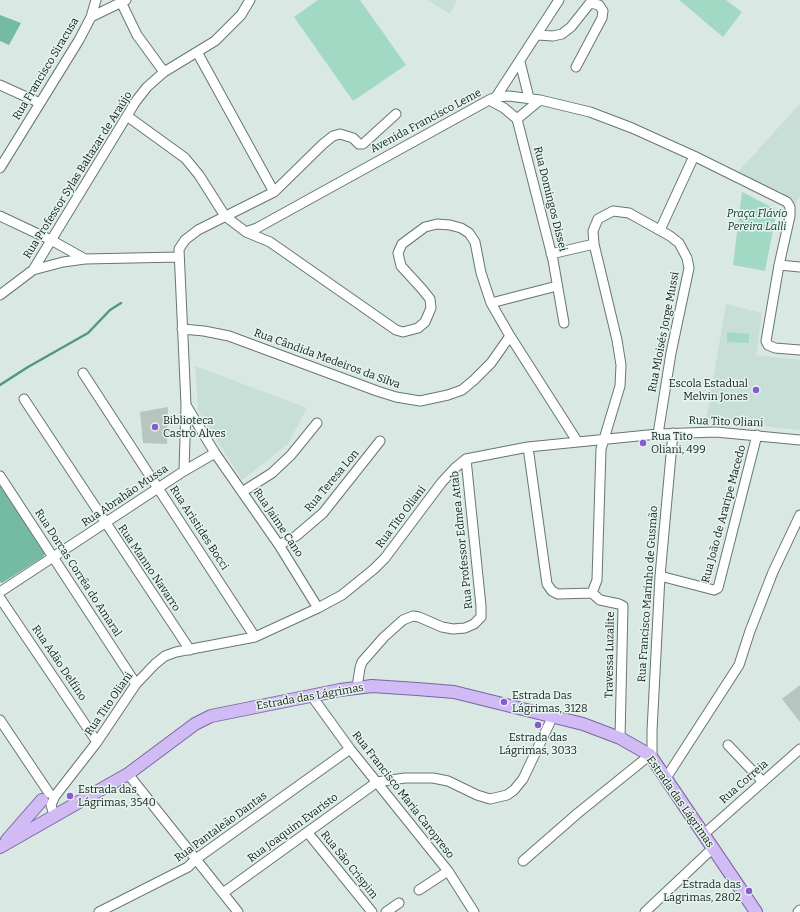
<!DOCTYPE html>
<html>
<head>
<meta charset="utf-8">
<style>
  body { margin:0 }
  canvas { display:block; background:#d9e8e2 }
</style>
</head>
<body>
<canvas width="800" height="912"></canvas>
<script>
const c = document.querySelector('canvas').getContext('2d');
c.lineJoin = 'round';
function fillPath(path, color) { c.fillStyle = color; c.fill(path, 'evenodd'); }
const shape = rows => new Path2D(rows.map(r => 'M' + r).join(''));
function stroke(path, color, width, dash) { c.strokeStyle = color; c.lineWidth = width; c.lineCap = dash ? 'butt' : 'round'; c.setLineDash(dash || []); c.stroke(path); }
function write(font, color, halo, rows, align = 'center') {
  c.font = font + ' Bitter,serif'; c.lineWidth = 3; c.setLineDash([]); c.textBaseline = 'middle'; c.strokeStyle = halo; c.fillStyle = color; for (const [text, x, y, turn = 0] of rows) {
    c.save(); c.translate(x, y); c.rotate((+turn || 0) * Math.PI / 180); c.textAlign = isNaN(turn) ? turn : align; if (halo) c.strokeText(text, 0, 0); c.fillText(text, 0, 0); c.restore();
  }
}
fillPath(shape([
  [427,0,457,0,450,14],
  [800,104,800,197,793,206,781,192,736,174],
  [726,304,762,313,756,355,800,360,800,430,706,420],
  [195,366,307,408,288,444,242,480,198,410]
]), '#c7dfd6');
fillPath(shape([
  [318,0,360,0,406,65,353,101,294,17],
  [679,0,726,0,742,12,723,37],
  [742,192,777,210,765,271,733,265],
  [727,332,749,334,749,343,727,342]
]), '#a2d9c5');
fillPath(shape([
  [0,15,21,23,9,45,0,41],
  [0,482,46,552,43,557,2,583,0,582]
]), '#75baa2');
stroke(shape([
  [0,385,28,367,88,333,110,310,121,303]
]), '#529881', 2.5);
fillPath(shape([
  [168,407,167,444,143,443,140,412],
  [800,685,800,722,782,699]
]), '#b6c6bf');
const minor = shape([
  [121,2,137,35,164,72],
  [91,17,126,0],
  [538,35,553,36,562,34,571,27,590,3,599,5,603,11,602,18,576,67],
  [197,52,274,192],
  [520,62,529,98],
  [0,85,40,103],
  [496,97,559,0],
  [489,100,504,108,517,119,553,260,564,323],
  [127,116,185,158,199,175,225,216,246,232,270,242,396,330,403,332,418,328,425,322,431,308,430,299,422,289,401,266,398,253,402,244,425,227,437,224,450,225,461,228,469,233,475,242,481,273,491,303,510,336,577,441],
  [517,119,540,100],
  [0,168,79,40,91,17,96,0],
  [0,216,51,240,85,259],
  [660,230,694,156],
  [246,232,257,228,489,100,496,97,509,96,540,100,590,112,632,128,694,156,787,202,790,207,790,216,779,265,766,341,768,345,775,348,800,350],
  [551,254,594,244],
  [779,265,800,267],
  [33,270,136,101,147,87,164,72,215,41,241,15,250,0],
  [0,295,33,270,63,262,85,259,179,257],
  [491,303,557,286],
  [182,329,204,331,229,336,377,391,396,397,420,401,448,395,462,390,474,380,491,363,510,336],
  [83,373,255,637],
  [24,399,190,650],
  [186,405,215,453,279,545,318,608],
  [528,447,547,584,552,591,558,594,592,593,597,580,601,449,620,386,621,365,617,340,594,244,593,231,598,219,613,211,629,213,670,236,679,243,687,258,689,268,671,353,658,434],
  [184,471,215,453],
  [0,476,136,684],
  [242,492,272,473,291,455,317,423],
  [279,545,296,536,323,513,380,441],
  [660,576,714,590,718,588,757,435],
  [0,592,184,471,186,405,179,249,185,240,198,230,274,192,323,144,333,136,340,134,353,138,359,144,363,144,396,114],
  [592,593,600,600,619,604,623,606,620,738],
  [0,598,97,742],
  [357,687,360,668,362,662,384,637,403,620,413,616,419,617,442,627,453,629,465,628,474,624,481,617,481,606,466,459],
  [311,695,350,749,448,871,474,912],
  [0,720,49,793],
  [728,745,763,782],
  [652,757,652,731,660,576,673,433],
  [128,774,238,912],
  [666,778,739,665,750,631,773,572,800,515],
  [54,815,51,805,55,796,97,742,136,684,155,664,165,656,176,652,255,637,318,608,342,595,374,569,385,558,442,482,455,468,466,459,528,447,658,434,716,432,800,440],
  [308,833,372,912],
  [704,834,800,749],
  [523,861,578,813,650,755],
  [419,890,448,871],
  [223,893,377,782,405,778,433,778,448,781,477,795,490,799,507,795,514,790,523,779,553,716],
  [99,912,188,867,196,859,350,749],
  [386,912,399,903],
  [645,912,713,848],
  [798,912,800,910]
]);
const major = shape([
  [7,840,42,800],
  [0,847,128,774,195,724,211,716,340,690,372,686,417,689,454,692,583,724,620,738,650,755,756,912]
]);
stroke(minor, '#687671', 11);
stroke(major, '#7b66a2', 14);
stroke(minor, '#fff', 9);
stroke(major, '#d1bbf4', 12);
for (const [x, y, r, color] of [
  [756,390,4,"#8c59d2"],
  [155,427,4,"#8c59d2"],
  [643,443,4,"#8c59d2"],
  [504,702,4,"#8c59d2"],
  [538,725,4,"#8c59d2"],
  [70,796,4,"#8c59d2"],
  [749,891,4,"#8c59d2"]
]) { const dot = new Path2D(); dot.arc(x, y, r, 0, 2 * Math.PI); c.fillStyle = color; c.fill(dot); stroke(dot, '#e6f6ef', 1.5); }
write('11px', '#161c1a', '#e6f6ef', [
  ["Rua Francisco Siracusa",46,69,-59],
  ["Avenida Francisco Leme",426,121,-28],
  ["Rua Professor Sylas Baltazar de Araújo",78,175,-58],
  ["Rua Domingos Dissei",550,199,76],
  ["Rua Mloisés Jorge Mussi",664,332,-79],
  ["Rua Cândida Medeiros da Silva",327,359,20],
  ["Rua Tito Oliani",726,422,2],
  ["Rua Teresa Lon",332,481,-50],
  ["Rua Abrahão Mussa",125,496,-34],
  ["Rua João de Araripe Macedo",724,514,-75],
  ["Rua Tito Oliani",401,517,-53],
  ["Rua Jaime Cano",278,523,56],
  ["Rua Aristides Bocci",199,528,57],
  ["Rua Professor Edmea Attab",462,540,-96],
  ["Rua Manno Navarro",149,568,56],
  ["Rua Dorcas Corrêa do Amaral",78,573,57],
  ["Rua Francisco Marinho de Gusmão",648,594,-86],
  ["Travessa Luzalite",610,655,-89],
  ["Rua Adão Delfino",59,663,56],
  ["Estrada das Lágrimas",310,697,-10],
  ["Rua Tito Oliani",109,704,-55],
  ["Rua Correia",744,782,-41],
  ["Rua Francisco Maria Caropreso",403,795,52],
  ["Estrada das Lágrimas",680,802,55],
  ["Rua Pantaleão Dantas",221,827,-36],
  ["Rua Joaquim Evaristo",293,828,-36],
  ["Rua São Crispim",349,865,51]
]);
write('italic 11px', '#113328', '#e6f6ef', [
  ["Praça Flávio",757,214],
  ["Pereira Lalli",757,227]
]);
write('11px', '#161c1a', '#e6f6ef', [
  ["Escola Estadual",748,384,"right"],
  ["Melvin Jones",748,397,"right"],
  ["Biblioteca",163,421],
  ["Castro Alves",163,434],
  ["Rua Tito",651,437],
  ["Oliani, 499",651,450],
  ["Estrada Das",512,696],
  ["Lágrimas, 3128",512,709],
  ["Estrada das",538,738,"center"],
  ["Lágrimas, 3033",538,751,"center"],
  ["Estrada das",78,790],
  ["Lágrimas, 3540",78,803],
  ["Estrada das",741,885,"right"],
  ["Lágrimas, 2802",741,898,"right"]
], 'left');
</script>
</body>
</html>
